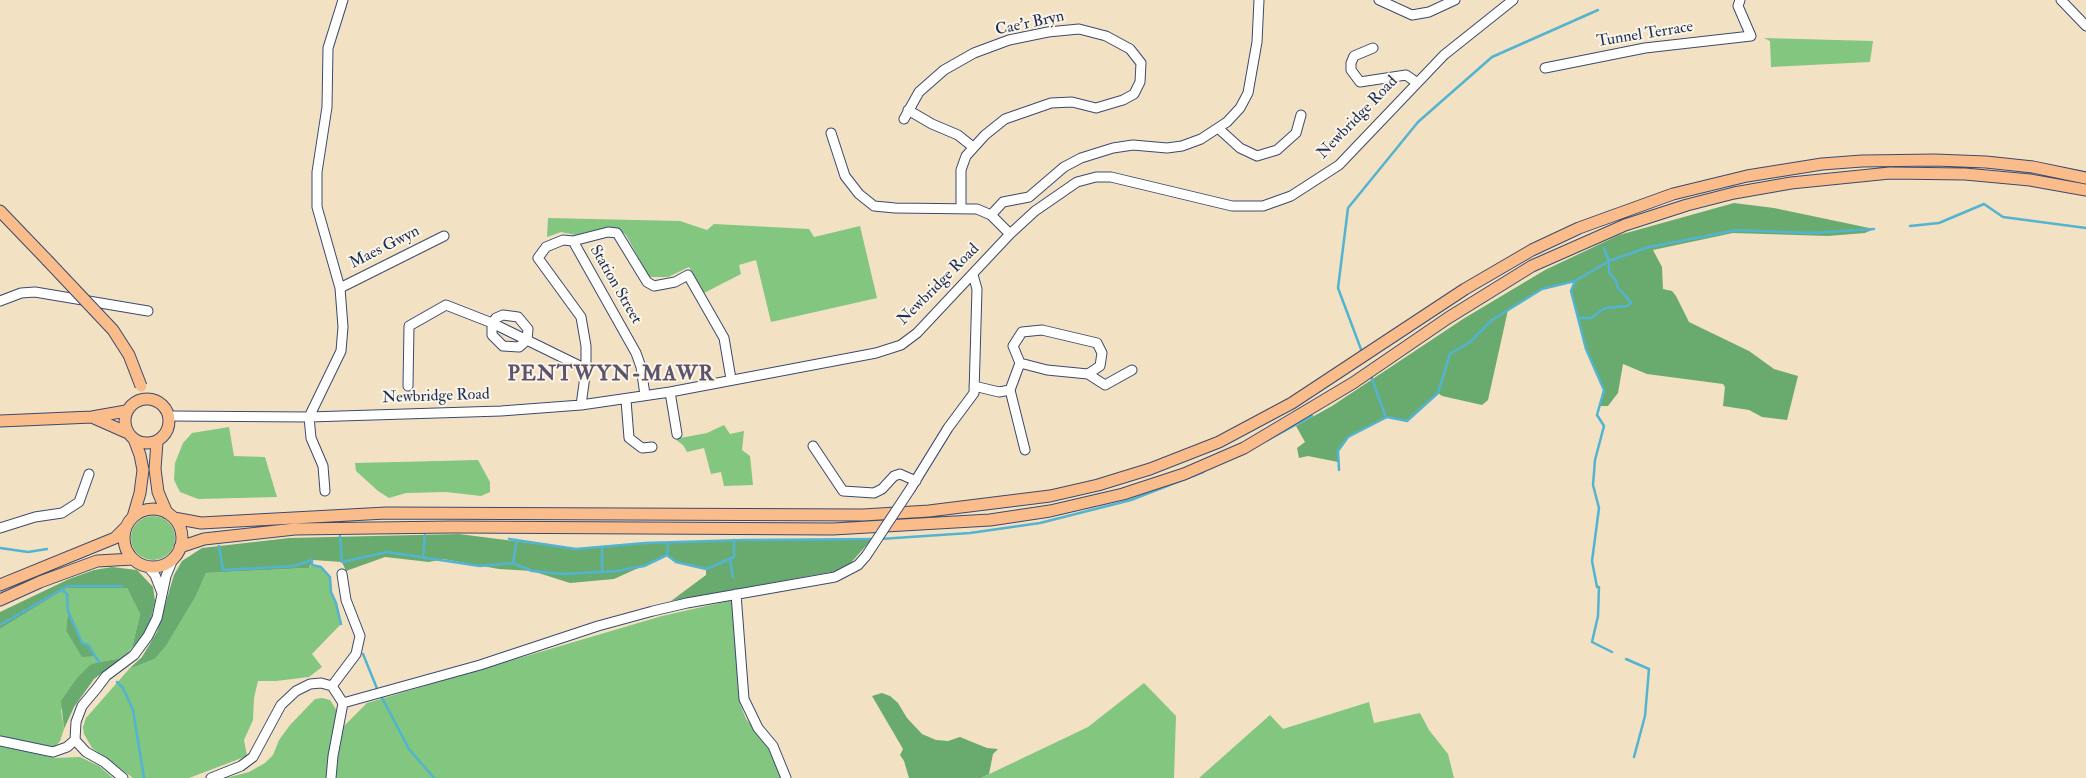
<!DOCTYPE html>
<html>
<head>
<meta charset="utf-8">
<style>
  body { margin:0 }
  canvas { display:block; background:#f3e1c4 }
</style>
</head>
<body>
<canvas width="2086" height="778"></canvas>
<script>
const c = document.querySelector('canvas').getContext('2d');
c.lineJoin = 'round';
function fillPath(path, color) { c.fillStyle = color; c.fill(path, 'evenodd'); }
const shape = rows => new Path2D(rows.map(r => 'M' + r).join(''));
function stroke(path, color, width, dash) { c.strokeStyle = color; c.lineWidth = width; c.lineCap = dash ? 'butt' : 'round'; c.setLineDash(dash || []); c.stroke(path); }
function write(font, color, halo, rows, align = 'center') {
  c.font = font + ' "IM FELL Double Pica",serif'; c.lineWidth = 4; c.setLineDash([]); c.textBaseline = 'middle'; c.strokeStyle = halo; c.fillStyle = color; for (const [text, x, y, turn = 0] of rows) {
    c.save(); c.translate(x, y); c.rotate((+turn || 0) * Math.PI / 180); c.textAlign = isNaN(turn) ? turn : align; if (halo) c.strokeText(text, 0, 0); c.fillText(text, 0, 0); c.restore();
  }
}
fillPath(shape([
  [1764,38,1873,41,1870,62,1771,67,1770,41],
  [548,218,680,221,707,230,714,224,809,229,814,237,860,226,877,298,771,322,756,260,739,265,741,274,704,293,689,267,668,277,649,277,626,235,617,228,604,228,575,235,561,232,547,237],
  [724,425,730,434,744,431,742,450,750,456,753,485,724,486,721,472,711,474,704,448,687,452,683,445,675,439,707,433],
  [229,427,234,456,265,457,277,497,198,499,180,492,174,480,175,463,183,443,192,433],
  [478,460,490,482,490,492,481,496,446,492,406,493,389,498,378,491,356,471,355,463],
  '131 538a22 22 0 1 1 44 0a22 22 0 1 1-44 0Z',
  [312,565,321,567,330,577,331,592,336,603,341,624,312,654,322,667,309,677,276,681,258,681,254,698,253,720,244,740,247,756,189,778,133,778,92,748,84,734,83,727,86,718,129,669,155,659,166,646,196,596,206,573,309,568],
  [67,588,127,588,140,614,132,648,123,658,99,662,61,710,64,729,60,741,55,747,48,748,0,738,0,629],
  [68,612,82,643,82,656,66,631],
  [733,600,740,704,746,719,771,749,782,778,336,778,340,737,344,726,367,703,662,616],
  [1144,683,1176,716,1174,778,981,778,1088,727],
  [322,698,330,700,337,711,326,778,226,778,249,772,265,763,273,755,279,740,290,725,315,699],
  [1369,702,1374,723,1420,713,1429,730,1448,754,1454,778,1199,778,1270,715,1283,729],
  [0,745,55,758,80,757,99,766,113,778,0,778]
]), '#82c680');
fillPath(shape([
  [1734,203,1774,208,1874,229,1865,233,1828,236,1733,233,1653,250,1662,267,1663,289,1672,291,1676,296,1689,322,1749,351,1774,369,1798,376,1787,420,1762,417,1749,410,1723,406,1725,387,1723,384,1647,374,1623,364,1618,393,1608,406,1599,406,1604,390,1586,349,1571,291,1574,281,1542,289,1508,310,1488,400,1482,405,1442,396,1438,393,1407,421,1387,417,1348,437,1338,451,1338,462,1308,456,1299,458,1297,448,1305,442,1296,426,1332,406,1463,319,1545,270,1619,235],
  [459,534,576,549,645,543,744,540,872,539,848,566,837,571,671,601,706,575,706,569,676,562,667,555,614,579,570,583,532,571,499,569,443,559,429,562,385,557,346,571,342,562,313,560,309,568,206,573,196,596,166,646,155,659,129,669,142,657,157,632,174,575,182,561,202,548,289,538],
  [112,567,137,570,153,587,155,601,150,623,141,640,132,648,140,614,127,588,67,588,0,629,0,612,69,579,94,570],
  [68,611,82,643,88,645,95,656,82,657,66,631],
  [123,658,94,679,74,707,64,729,61,701,77,678,90,665,99,662],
  [882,693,890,696,898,703,907,718,922,734,936,740,948,741,960,737,987,748,998,749,993,754,989,774,981,778,909,778,904,761,900,755,903,749,872,696]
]), '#69ab6e');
stroke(shape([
  [1910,226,1939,223,1984,204,2003,217,2086,228],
  [1575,281,1571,291,1586,349,1604,390,1597,415,1604,426,1595,460,1593,485,1599,508,1592,561,1597,587,1599,587,1598,616,1592,642,1612,652],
  [1579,318,1591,318,1605,308,1627,306,1631,302,1618,288,1616,281,1609,272,1609,261,1604,248],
  [1362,352,1338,288,1348,208,1418,122,1492,57,1598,10],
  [1371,376,1385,415],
  [1266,441,1312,416],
  [1339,470,1338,451,1348,437,1387,417,1407,421,1438,393,1450,354,1470,342,1492,320,1542,289,1575,281,1609,261,1649,247,1737,230,1809,233,1874,229],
  [340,536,342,562,387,552,480,566,513,563,532,571,563,574,617,571,644,566,667,555,676,562,706,569,734,557,734,540],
  [509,539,576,549,645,543,744,540,874,539],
  [880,539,970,533,1040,523,1131,500,1203,472],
  [219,546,223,570,294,566,312,560,312,565,321,567,330,577,331,592,336,603,341,624],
  [0,548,28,552,47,549],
  [667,555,668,543],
  [423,557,425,535],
  [730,559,733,577],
  [513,563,517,540],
  [602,571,602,548],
  [61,589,67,594,68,611,82,643,88,645,99,662],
  [0,625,68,586,122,586],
  [363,654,378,691],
  [1626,659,1649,669,1645,716,1634,757],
  [117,682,123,688,133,710,144,778],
  [381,696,409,749,434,778]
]), '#52b4d1', 2.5);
const minor = shape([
  [1379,0,1412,15,1429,12,1455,0],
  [2061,0,2086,26],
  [1373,48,1354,56,1351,63,1351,70,1360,82,1406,75,1416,82],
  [1545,68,1645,48,1751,36,1738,6,1740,0],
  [908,110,932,124,958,135,973,147],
  [904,119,919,92,944,70,974,53,1009,40,1048,32,1079,29,1106,36,1130,49,1141,63,1140,82,1134,94,1123,100,1096,108,1072,102,1051,103,1005,119,985,135,966,156,961,170,961,209],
  [1218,128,1240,148,1257,156,1277,150,1296,133,1301,115],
  [831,133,845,176,859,194,874,206,895,208,977,209,991,215,1010,234],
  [991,215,1003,202,1029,197,1064,167,1081,158,1113,148,1133,145,1167,148,1182,146,1201,139,1227,122,1240,108,1248,93,1257,42,1259,0],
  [573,241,608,232,617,233,647,282,654,286,675,282,688,275,724,338,731,379],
  [340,288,444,236],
  [0,301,21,293,35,292,148,311],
  [503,315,518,317,528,329,527,340,519,347,503,346,492,335,492,323,496,318,503,315],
  [1042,330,1097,343,1102,353,1100,366,1088,374,1047,370,1020,363,1013,346,1022,332,1042,330],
  [1088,374,1105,385,1132,370],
  [408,386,409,326,446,305,492,323,586,369],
  [974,386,999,392,1010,390,1020,363],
  [1010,390,1025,450],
  [670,392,677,434],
  [626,400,629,438,642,448,652,447],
  [581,405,586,369,586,346,581,317,538,258,546,247,563,240,573,241,636,353,641,367,645,395],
  [169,416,309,417,501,411,581,405,670,392,876,353,901,345,917,333,1010,234,1035,211,1077,182,1096,177,1111,177,1232,206,1263,206,1291,196,1339,165,1444,55,1513,0],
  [813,446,843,491,874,493,882,489,894,476,900,474,916,481],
  [911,488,948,428,974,393,977,289,973,275],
  [325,491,323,466,311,438,309,417,341,351,343,327,340,288,317,207,317,172,327,107,328,48,343,0],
  [0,528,35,517,62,513,79,502,89,474],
  [148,567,155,575,162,593],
  [736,594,744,699,758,728,773,746,786,778],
  [332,686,356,654,360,636,346,600,342,574],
  [343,703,480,665,598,626,653,611,687,603,835,577,858,565,866,556],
  [0,741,53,752,67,747,75,740],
  [123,778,104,762,86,752,75,740,76,722,82,706,97,688,106,676,134,655,148,636,157,618,166,576,173,559],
  [211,778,241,766,253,757,281,705,296,691,310,684,321,683,332,686,343,703,333,756,331,778]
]);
const major = shape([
  [0,211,47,260],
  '125 421a22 22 0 1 1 44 0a22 22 0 1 1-44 0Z',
  [94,418,128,433],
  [0,421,92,417,126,411],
  [157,442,155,469,158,492,167,513],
  '124 538a29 29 0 1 1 58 0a29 29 0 1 1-58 0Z',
  [133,517,140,493,143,470,140,455,134,439],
  [174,518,201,523,386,513,863,515,929,511,1050,496,1098,485,1150,469,1219,442,1292,403,1465,289,1532,250,1579,228,1673,194,1747,176,1822,164,1862,161,1935,160,1986,162,2033,167,2086,178],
  [180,547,204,539,295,529,452,527,833,529,990,520,1050,511,1123,494,1184,474,1244,448,1353,383,1448,318,1532,266,1625,225,1687,205,1734,193,1791,183,1890,173,1965,174,2030,180,2086,190],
  [0,585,115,538,126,527],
  [0,600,40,582,97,561,133,559]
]);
stroke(minor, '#3b4a6d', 11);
stroke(major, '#3b4a6d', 13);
stroke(minor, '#fff', 9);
stroke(major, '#f9bc8a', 11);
const minorBridge = shape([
  [866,556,911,488]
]);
const majorBridge = shape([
  [47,260,113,330,129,355,141,386]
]);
stroke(minorBridge, '#3b4a6d', 11, []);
stroke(majorBridge, '#3b4a6d', 13, []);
stroke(minorBridge, '#fff', 9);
stroke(majorBridge, '#f9bc8a', 11);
write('16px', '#1b2f5e', '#fcf5e5', [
  ["Cae'r Bryn",1030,24,-12],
  ["Tunnel Terrace",1645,35,-9],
  ["Newbridge Road",1358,118,-46],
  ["Maes Gwyn",385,248,-27],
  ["Station Street",615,285,60],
  ["Newbridge Road",939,285,-45],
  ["Newbridge Road",436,397,-2]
]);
c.letterSpacing = '1px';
write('bold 21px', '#5c546f', '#fcf5e5', [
  ["PENTWYN-MAWR",611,375]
]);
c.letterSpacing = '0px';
</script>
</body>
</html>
